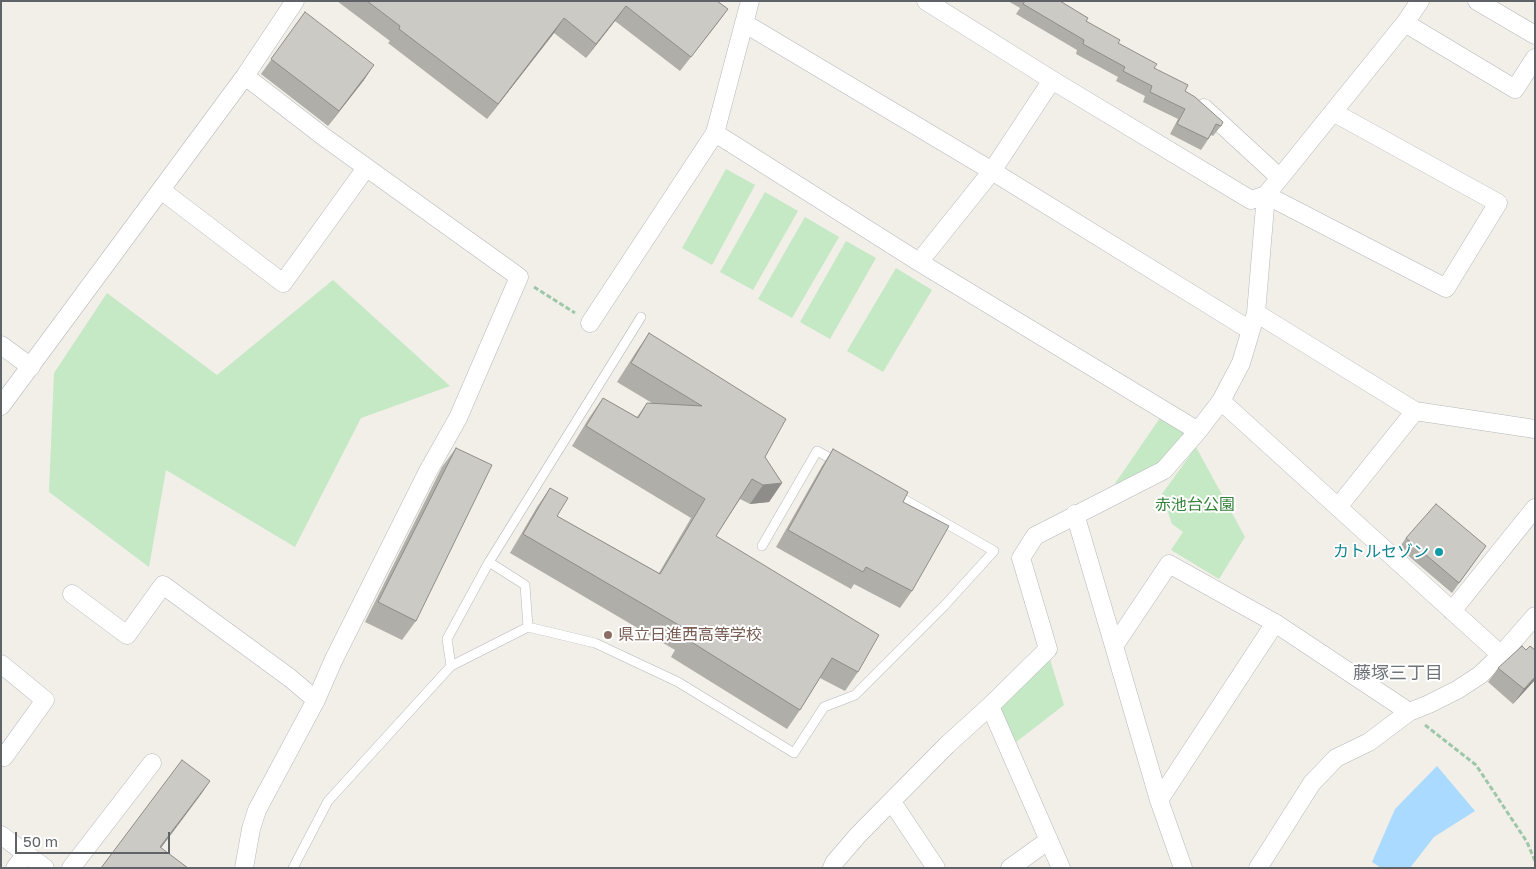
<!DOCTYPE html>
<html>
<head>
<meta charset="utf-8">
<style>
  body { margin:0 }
  #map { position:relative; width:1536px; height:869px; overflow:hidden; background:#f1efe8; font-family:"Golos Text",sans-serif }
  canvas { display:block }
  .frame { position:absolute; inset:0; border:2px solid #5f6368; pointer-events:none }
  .scale { position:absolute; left:15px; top:832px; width:155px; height:22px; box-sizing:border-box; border:2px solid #5f6368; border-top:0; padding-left:6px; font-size:15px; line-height:18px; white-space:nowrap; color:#5f6368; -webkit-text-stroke:4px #fff; paint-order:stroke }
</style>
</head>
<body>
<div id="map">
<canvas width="1536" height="869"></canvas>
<div class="frame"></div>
<div class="scale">50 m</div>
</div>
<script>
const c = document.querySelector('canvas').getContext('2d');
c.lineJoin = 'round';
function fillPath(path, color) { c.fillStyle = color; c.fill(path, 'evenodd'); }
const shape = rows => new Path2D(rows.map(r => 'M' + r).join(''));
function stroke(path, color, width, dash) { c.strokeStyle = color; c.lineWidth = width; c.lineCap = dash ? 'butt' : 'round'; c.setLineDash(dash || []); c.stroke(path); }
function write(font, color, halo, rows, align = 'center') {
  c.font = font + ' "Golos Text","Noto Sans JP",sans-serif'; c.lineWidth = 4; c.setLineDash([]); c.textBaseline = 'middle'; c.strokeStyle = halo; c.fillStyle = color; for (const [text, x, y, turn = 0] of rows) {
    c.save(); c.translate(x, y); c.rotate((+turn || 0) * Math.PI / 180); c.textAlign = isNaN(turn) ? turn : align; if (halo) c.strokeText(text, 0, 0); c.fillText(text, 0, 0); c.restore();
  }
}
fillPath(shape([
  [726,169,755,185,712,265,682,248],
  [765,192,798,211,753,290,720,272],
  [805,217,839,237,792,318,758,299],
  [846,241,876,258,830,339,800,322],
  [896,268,932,290,883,372,847,351],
  [333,280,450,386,361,418,295,547,166,470,149,567,49,492,54,373,107,293,217,375],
  [1160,418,1185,433,1160,462,1114,485],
  [1196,447,1245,537,1219,579,1171,550,1183,532,1172,524,1162,494],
  [1048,653,1064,705,1011,746,994,707]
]), '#c5e8c5');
fillPath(shape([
  [1437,766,1475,811,1434,837,1410,868,1381,868,1372,862,1395,809]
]), '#aadaff');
const lane = shape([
  [762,546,817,451,837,462],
  [489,562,525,585,528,627],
  [451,666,447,639,489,562,641,317],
  [293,868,328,801,451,666,528,627,595,643,678,682,794,753,824,707,855,695,945,605,994,551,895,494]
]);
const street = shape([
  [926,1,1052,80,1251,200,1266,195,1446,288,1498,203,1333,112],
  [1477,1,1535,35],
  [744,23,992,171,1250,330],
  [1405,23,1515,89,1535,58],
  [1204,108,1279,177],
  [715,133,919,262,1198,431],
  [161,190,283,283,366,168],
  [919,262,992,171,1052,80],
  [1256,313,1415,411,1535,429],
  [590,323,715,133,750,1],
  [1,345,31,367],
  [1221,401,1501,655],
  [1,406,245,76,295,1],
  [1338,507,1415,411],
  [1075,514,1114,646],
  [72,594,127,635,163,585,290,678,316,700],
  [1452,611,1535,508],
  [1,664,45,700,4,757,1,754],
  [990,706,1061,868],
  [1159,800,1275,623],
  [892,802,936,868],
  [1,835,45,868],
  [15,868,27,853],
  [71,868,152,763],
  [244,868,251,829,257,810,316,700,334,659,427,473,458,418,519,277,324,137,245,76],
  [832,868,834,863,858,835,947,745,990,706,1048,649,1021,558,1035,536,1164,470,1198,431,1221,401,1241,363,1256,313,1266,195,1405,23,1420,1],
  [1010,868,1049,840],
  [1183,868,1159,800,1114,646,1169,564,1275,623,1409,712],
  [1258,868,1312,783,1336,758,1369,742,1409,712,1429,704,1457,690,1480,675,1501,655,1535,616]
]);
stroke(lane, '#b5b8bc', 10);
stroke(street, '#b5b8bc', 19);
stroke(shape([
  [534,287,575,313],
  [1425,725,1476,765,1527,842,1535,861]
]), '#9cc7a9', 3, [5, 2.5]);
stroke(lane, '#fff', 9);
stroke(street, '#fff', 18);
fillPath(shape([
  [337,1,717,1,728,9,717,24,680,71,615,21,586,58,554,33,487,119,388,43,390,41],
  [1008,1,1060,1,1086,21,1154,68,1185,91,1221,126,1213,136,1211,135,1201,150,1170,134,1178,119,1143,102,1145,96,1116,81,1118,77,1076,54,1077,50,1016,14,1020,8],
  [305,12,364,80,328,126,261,74],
  [649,333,765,457,782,483,769,502,750,504,740,499,716,536,858,672,845,691,820,678,800,710,787,729,671,657,675,650,510,553,537,507,550,488,557,516,659,573,691,518,572,446,589,418,603,398,637,417,647,403,652,403,617,382,636,352],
  [456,448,416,621,402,640,365,622,442,467],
  [833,449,903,502,912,591,900,608,854,584,851,589,776,547,822,466],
  [1406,538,1486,546,1452,593,1399,548],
  [1498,668,1535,680,1513,704,1488,682]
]), '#afaea9');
fillPath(shape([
  [626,6,615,21,586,58,596,44],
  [564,18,554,33,487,119,498,104],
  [374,65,364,80,328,126,339,111],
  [782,483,769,502,750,504,763,485],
  [1535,677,1534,681,1513,704,1524,689],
  [210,781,202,793,152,860,160,847]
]), '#8f8d8a');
const building = shape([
  [367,1,717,1,728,9,691,57,626,6,596,44,564,18,498,104,399,29,400,26,367,1],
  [1025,1,1060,1,1088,18,1086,21,1120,40,1118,43,1157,64,1154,68,1188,85,1185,91,1195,97,1223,122,1221,126,1216,124,1208,139,1177,124,1185,109,1150,92,1152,86,1123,71,1125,67,1083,44,1084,40,1023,4,1025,1],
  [305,12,374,65,339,111,271,59,305,12],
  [649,333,786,419,765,457,782,483,763,485,752,479,716,536,879,635,858,672,832,658,800,710,685,638,689,631,523,534,550,488,568,498,557,516,660,574,705,499,586,426,603,398,638,418,647,403,702,406,631,363,649,333],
  [456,448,492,465,416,621,378,602,456,448],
  [833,449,908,492,903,502,949,526,912,591,866,567,863,572,788,530,833,449],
  [1436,504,1486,546,1459,583,1406,538,1436,504],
  [1522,646,1526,650,1530,646,1535,650,1535,677,1524,689,1498,668,1522,646],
  [182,760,210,781,160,847,188,868,101,868,182,760]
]);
fillPath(building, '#cccac5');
stroke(building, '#8f8d8a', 1);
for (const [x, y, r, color] of [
  [1439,552,5,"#0f9aa8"],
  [608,635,5,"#8d6e63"]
]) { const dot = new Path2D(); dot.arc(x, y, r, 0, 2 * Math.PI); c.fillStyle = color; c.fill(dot); stroke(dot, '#fff', 2); }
write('16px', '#348238', '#fff', [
  ["赤池台公園",1195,505]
]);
write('16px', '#0d838f', '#fff', [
  ["カトルセゾン",1429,552]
], 'right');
write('16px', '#785e54', '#fff', [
  ["県立日進西高等学校",618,635]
], 'left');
write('18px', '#70757a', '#fff', [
  ["藤塚三丁目",1398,673]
]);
</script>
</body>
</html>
